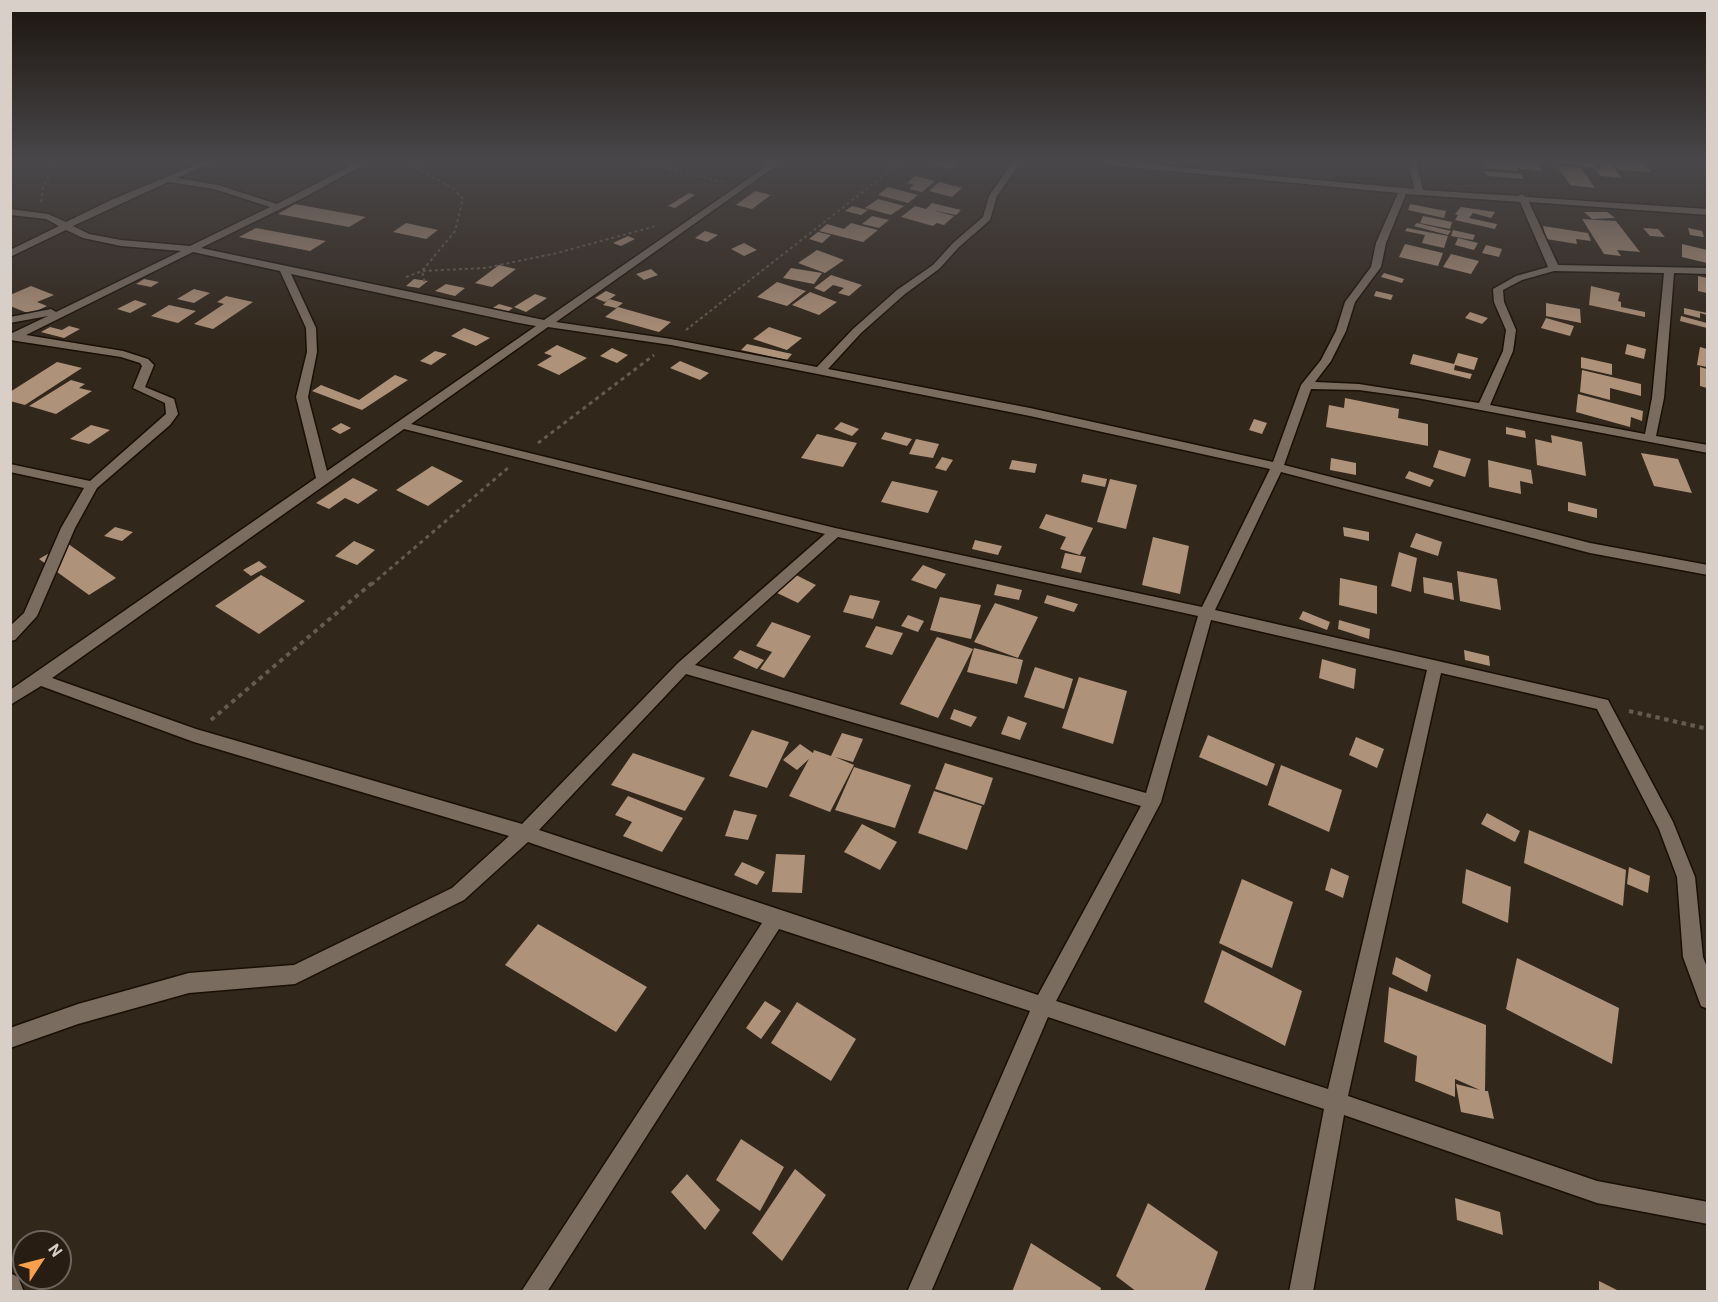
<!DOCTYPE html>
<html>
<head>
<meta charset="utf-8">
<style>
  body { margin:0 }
  #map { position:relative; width:1718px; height:1302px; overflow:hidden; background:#32271b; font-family:Roboto,sans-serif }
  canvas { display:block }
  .frame { position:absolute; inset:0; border:12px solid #d7cfc8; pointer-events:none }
  .north { position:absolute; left:12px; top:1230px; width:60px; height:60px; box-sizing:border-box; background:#281d12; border:2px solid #6e645b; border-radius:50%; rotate:54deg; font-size:16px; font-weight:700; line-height:24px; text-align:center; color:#d7cfc8 }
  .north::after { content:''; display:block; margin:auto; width:21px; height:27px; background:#fa9f4e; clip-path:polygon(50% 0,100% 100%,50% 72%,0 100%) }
</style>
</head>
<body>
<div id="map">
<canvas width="1718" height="1302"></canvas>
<div class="frame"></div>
<div class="north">N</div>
</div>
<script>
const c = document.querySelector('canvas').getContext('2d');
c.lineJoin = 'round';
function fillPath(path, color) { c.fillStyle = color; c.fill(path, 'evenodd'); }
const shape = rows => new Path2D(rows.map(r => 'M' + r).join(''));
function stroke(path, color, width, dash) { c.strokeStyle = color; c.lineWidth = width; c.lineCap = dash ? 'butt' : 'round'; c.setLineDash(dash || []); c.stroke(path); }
fillPath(shape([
  [927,163,958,163,950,169],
  [1484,163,1514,163,1519,171,1488,169],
  [1517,163,1538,164,1542,171,1520,169],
  [1575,163,1596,163,1596,169,1602,169,1598,163,1610,163,1622,178,1600,176,1594,168,1575,165],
  [1613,163,1643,163,1651,172,1619,170],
  [1557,166,1581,168,1595,188,1570,185],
  [1484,171,1521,174,1524,179,1488,176],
  [915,176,935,181,922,192,909,189,914,185,907,183],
  [939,182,962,188,952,197,929,191],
  [888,187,918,195,908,203,878,195],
  [755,191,771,195,752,209,736,205],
  [689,193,695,195,675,208,668,206],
  [878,199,904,206,891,215,865,208],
  [932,203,961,210,956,215,932,210,954,216,944,225,937,223,933,226,901,217,915,206,926,209],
  [295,204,366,217,349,227,278,214],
  [1410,204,1446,211,1444,218,1408,210],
  [852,206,868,210,861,215,845,211],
  [1461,207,1495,212,1491,218,1473,213,1469,218,1497,224,1495,229,1455,220,1458,215,1455,214],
  [1584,212,1607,212,1615,218,1592,219],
  [872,216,889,220,879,228,862,224],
  [1423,216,1452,222,1450,229,1420,223],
  [1582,219,1616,221,1640,252,1617,250,1621,256,1604,254],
  [406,223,438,230,426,239,393,232],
  [851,223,878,230,863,242,819,231,827,224,844,229],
  [1417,223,1451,231,1448,235,1414,226],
  [1543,226,1588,233,1591,241,1576,239,1577,244,1546,239],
  [256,228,326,241,310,251,239,237],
  [1407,228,1448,236,1444,248,1422,243,1425,235,1405,231],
  [1643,228,1658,229,1665,237,1650,236],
  [1688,228,1702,231,1704,237,1690,235],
  [1453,230,1475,235,1473,240,1451,236],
  [705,231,718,235,707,242,695,238],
  [818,232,831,235,822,243,809,239],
  [628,236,635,239,621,246,613,243],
  [1458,238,1478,243,1474,250,1455,245],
  [744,243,757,250,744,256,731,249],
  [1405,244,1443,253,1438,266,1399,257],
  [1682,244,1707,250,1707,263,1682,257],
  [1486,245,1502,249,1499,257,1482,253],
  [817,250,844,260,825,273,798,263],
  [1451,254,1479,261,1471,274,1443,267],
  [499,265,516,269,492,287,475,283],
  [791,268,822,273,814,284,783,278],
  [651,269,658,275,644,280,636,274],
  [1384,273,1404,279,1402,283,1381,277],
  [831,275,862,285,849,296,838,293,844,288,833,285,824,292,814,288],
  [1698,276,1707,278,1707,293,1698,291],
  [144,279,159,282,151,287,136,284],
  [414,279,428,281,419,288,406,286],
  [777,282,806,291,787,306,757,297],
  [446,284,465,288,455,296,435,291],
  [31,286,54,295,37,302,47,306,30,314,10,306,10,295],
  [1591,286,1620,293,1618,301,1621,302,1621,307,1645,312,1645,317,1589,305],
  [194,289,210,293,194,303,177,299],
  [606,291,616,295,605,302,595,298],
  [1376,291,1393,295,1391,300,1374,296],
  [810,292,837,302,819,315,792,305],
  [535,294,547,298,526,312,514,307],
  [226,296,253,302,213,329,194,324,224,304,217,302],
  [609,299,623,303,616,308,603,305],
  [135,300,147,304,130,313,117,309],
  [1546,303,1580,309,1581,323,1546,316],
  [499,304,513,308,504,314,491,309],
  [169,305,196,311,178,323,151,316],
  [618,307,671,322,659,332,605,317],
  [1684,308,1707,313,1707,315,1700,313,1700,318,1684,314],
  [1470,312,1488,318,1482,324,1465,318],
  [1681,316,1707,323,1707,328,1680,321],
  [1546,318,1574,326,1570,336,1541,328],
  [69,326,80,329,64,338,41,332,50,327,62,330],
  [769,327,802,338,787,350,753,339],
  [464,328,490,338,476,346,451,336],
  [747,344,792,354,787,360,741,350],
  [1627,344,1646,349,1644,359,1625,354],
  [557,345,587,358,559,375,537,365,552,356,544,353],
  [1700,347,1707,349,1707,367,1697,365],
  [612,348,628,355,617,363,600,356],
  [435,351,447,354,431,365,420,361],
  [1458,353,1478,358,1474,370,1455,365,1454,370,1472,374,1470,379,1410,364,1413,354,1454,364],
  [1581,357,1612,364,1612,375,1581,368],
  [680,361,709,373,700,380,670,368],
  [57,362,82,368,25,405,10,401,10,392],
  [1700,367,1707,369,1707,388,1700,386],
  [1582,370,1641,384,1641,396,1610,388,1610,400,1580,392],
  [395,375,408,380,362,410,312,391,321,385,359,400],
  [71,380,85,384,79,388,92,391,56,414,29,406],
  [1578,394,1643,411,1642,421,1631,417,1630,427,1576,412],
  [1345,398,1399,409,1398,418,1428,424,1428,446,1326,427,1329,405,1344,408],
  [1254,419,1267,423,1262,434,1249,430],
  [841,422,859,429,852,436,834,429],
  [341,423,351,428,340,434,331,429],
  [91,425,110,430,89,444,70,439],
  [1506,427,1525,431,1526,438,1506,434],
  [885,432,912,439,907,446,881,439],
  [817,434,857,443,843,467,801,458],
  [1551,435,1582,442,1586,476,1537,465,1535,439,1552,443],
  [916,439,939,444,933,458,909,454],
  [1439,450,1471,459,1465,477,1433,467],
  [1641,453,1678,459,1692,493,1654,486],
  [942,457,953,460,946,471,935,468],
  [1331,458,1356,463,1356,475,1330,470],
  [1012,460,1037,464,1035,473,1009,469],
  [1488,460,1531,470,1533,484,1520,481,1521,494,1489,487],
  [432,466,463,481,428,506,396,490],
  [1409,471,1434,480,1430,487,1405,478],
  [1083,474,1107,479,1105,487,1081,482],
  [353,478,378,490,358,504,345,498,329,509,316,503],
  [1110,479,1137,485,1126,529,1097,522],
  [892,481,938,491,928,513,881,502],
  [1568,502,1597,509,1597,518,1568,511],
  [1046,514,1093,528,1080,555,1060,549,1066,537,1039,528],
  [115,527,133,532,122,541,104,536],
  [1343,527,1369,532,1369,541,1344,536],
  [1416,533,1442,542,1438,556,1410,547],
  [1153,537,1189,546,1180,594,1142,585],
  [975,540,1002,546,998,555,972,549],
  [354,541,375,550,357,565,335,556],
  [67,543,116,578,89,595,39,559],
  [1399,552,1417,558,1411,592,1391,586],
  [1065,553,1086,557,1081,573,1061,568],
  [259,561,267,567,251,576,243,570],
  [923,565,946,574,936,589,911,580],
  [1457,571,1497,579,1501,610,1460,601],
  [794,574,816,585,798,603,775,592],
  [261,575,305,601,259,634,215,606],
  [1423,577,1452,583,1454,600,1424,593],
  [1340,578,1377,586,1377,614,1339,605],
  [997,584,1022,590,1019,600,994,595],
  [850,595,880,601,873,619,843,612],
  [1047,595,1078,604,1074,612,1044,603],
  [940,597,981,605,971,639,930,630],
  [995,603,1038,617,1018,658,974,642],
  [1303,611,1330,622,1327,630,1299,619],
  [908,615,924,621,918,632,901,626],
  [1339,620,1370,629,1369,639,1338,629],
  [772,622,811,636,784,678,760,669,772,652,756,646],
  [876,626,903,633,892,655,865,647],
  [937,637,973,649,938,718,900,704],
  [974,648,1023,660,1017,684,967,672],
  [740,650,764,660,757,669,733,658],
  [1464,650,1489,656,1490,666,1465,660],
  [1322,659,1356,669,1354,689,1319,678],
  [1035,667,1073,679,1064,709,1024,697],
  [1079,677,1127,691,1113,744,1062,728],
  [954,709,977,717,971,727,950,719],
  [1008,716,1027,723,1020,740,1001,734],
  [752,730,789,742,767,788,729,776],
  [842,733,863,739,853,762,835,757,854,765,830,812,789,796,809,759,797,770,783,760,800,744,813,753,814,750,831,756],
  [1208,735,1275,764,1267,786,1199,757],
  [1356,737,1384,749,1377,768,1349,755],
  [633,753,705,778,685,811,611,785],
  [945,763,993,778,984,805,935,789],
  [1281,765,1342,790,1329,832,1268,805],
  [854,767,911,785,895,828,835,810],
  [934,791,982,806,967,850,918,833],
  [628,796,683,818,662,852,623,836,632,822,615,815],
  [734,810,757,815,748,840,725,836],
  [1487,813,1520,831,1515,842,1481,824],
  [862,824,897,842,880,870,844,852],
  [1529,830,1626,870,1623,906,1524,863],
  [776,854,805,855,802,893,772,892],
  [742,862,765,872,757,885,734,875],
  [1629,867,1650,876,1648,893,1627,884],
  [1331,868,1349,876,1343,898,1325,890],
  [1466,869,1511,887,1508,923,1462,903],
  [1242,879,1293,902,1272,968,1219,943],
  [538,924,647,987,616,1032,505,965],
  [1222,950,1302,991,1285,1046,1204,1002],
  [1396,957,1431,975,1427,992,1392,974],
  [1517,958,1619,1008,1612,1064,1506,1009],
  [1389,987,1486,1025,1485,1091,1488,1091,1494,1119,1461,1112,1456,1084,1480,1090,1455,1079,1455,1097,1415,1081,1417,1056,1384,1042],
  [765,1001,781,1011,761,1039,746,1028],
  [797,1002,856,1039,831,1081,771,1043],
  [741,1139,784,1167,760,1211,716,1180],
  [795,1169,826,1195,782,1261,752,1233],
  [687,1174,720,1210,705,1230,671,1192],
  [1455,1198,1500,1212,1503,1235,1457,1220],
  [1148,1203,1218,1252,1204,1292,1137,1292,1116,1276],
  [1031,1243,1101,1288,1100,1292,1012,1292],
  [1599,1281,1621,1292,1599,1292]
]), '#af927a');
const minor = shape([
  [200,163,210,163,177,178,218,185,277,204,356,163,366,163,307,196,201,248,544,320,771,163,780,163,556,322,671,339,817,367,853,329,897,290,933,265,953,243,983,217,989,196,1012,163,1020,163,997,196,990,220,959,247,939,269,905,294,861,333,828,369,1030,408,1273,462,1301,385,1321,360,1336,331,1345,302,1371,267,1376,243,1398,193,1109,165,1105,163,1132,163,1414,189,1409,163,1417,163,1423,190,1518,196,1522,194,1526,197,1708,209,1708,215,1529,202,1558,265,1708,268,1708,274,1674,273,1664,398,1656,436,1708,445,1708,453,1417,398,1359,390,1311,389,1284,465,1590,543,1708,565,1708,575,1590,553,1281,472,1215,610,1608,700,1673,822,1695,877,1703,957,1708,970,1708,1009,1701,1006,1683,957,1677,877,1659,829,1597,709,1441,673,1348,1096,1597,1181,1708,1202,1708,1224,1597,1203,1344,1115,1313,1292,1289,1292,1324,1109,1048,1017,931,1292,907,1292,1030,1011,779,929,547,1292,521,1292,762,923,528,842,464,900,295,984,189,993,78,1024,10,1048,10,1028,78,1004,189,973,294,965,452,888,509,836,194,742,41,686,10,705,10,690,316,478,296,397,307,352,306,328,280,271,193,252,26,335,123,351,148,359,154,365,145,387,174,399,178,414,170,425,97,488,75,528,37,616,15,640,10,641,10,626,24,613,61,528,84,488,10,472,10,464,90,481,166,414,165,403,133,388,142,366,140,363,121,357,10,340,10,334,48,316,10,323,10,317,51,309,56,312,181,251,121,246,83,238,66,230,10,257,10,250,59,226,46,219,10,215,10,209,48,214,66,222,111,200,200,163],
  [168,182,214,189,270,207,190,246,121,240,89,234,73,226,168,182],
  [1406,194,1520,202,1548,267,1516,276,1493,289,1494,302,1506,330,1503,351,1479,403,1359,384,1315,382,1331,361,1346,331,1355,302,1381,267,1386,243,1406,194],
  [1554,271,1664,273,1652,398,1645,434,1490,405,1513,351,1516,330,1504,302,1503,290,1522,280,1554,271],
  [291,274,519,323,536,326,327,471,308,397,317,352,316,328,291,274],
  [548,327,671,345,1030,416,1270,469,1202,607,835,528,411,424,548,327],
  [404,429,825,534,678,663,522,824,196,729,52,678,404,429],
  [838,537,1198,616,1146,793,695,665,838,537],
  [1211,620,1427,670,1328,1089,1056,1001,1161,802,1211,620],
  [686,674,1141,806,1038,995,539,830,686,674],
  [10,1273,18,1277,24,1292,10,1292,10,1273]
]);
stroke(minor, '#1a0f05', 3);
stroke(shape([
  [412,163,416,168,454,189,463,199,455,231,422,271,425,284],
  [645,163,722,182],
  [41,202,43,187,50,175,50,163],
  [406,277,422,271,485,268,557,253,656,226],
  [686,330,900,163]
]), '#655b50', 2, [3, 3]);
stroke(shape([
  [538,443,654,355],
  [371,585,509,467]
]), '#655b50', 3, [4, 4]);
stroke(shape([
  [1629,711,1708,729],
  [211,720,372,583]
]), '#655b50', 4, [4.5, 4.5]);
fillPath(minor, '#7a6c5f');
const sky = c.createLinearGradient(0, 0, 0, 345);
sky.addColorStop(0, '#1c150f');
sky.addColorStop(0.47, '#49474a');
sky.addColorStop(1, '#49474a00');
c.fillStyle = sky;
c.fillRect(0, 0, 1718, 345);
</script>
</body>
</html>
